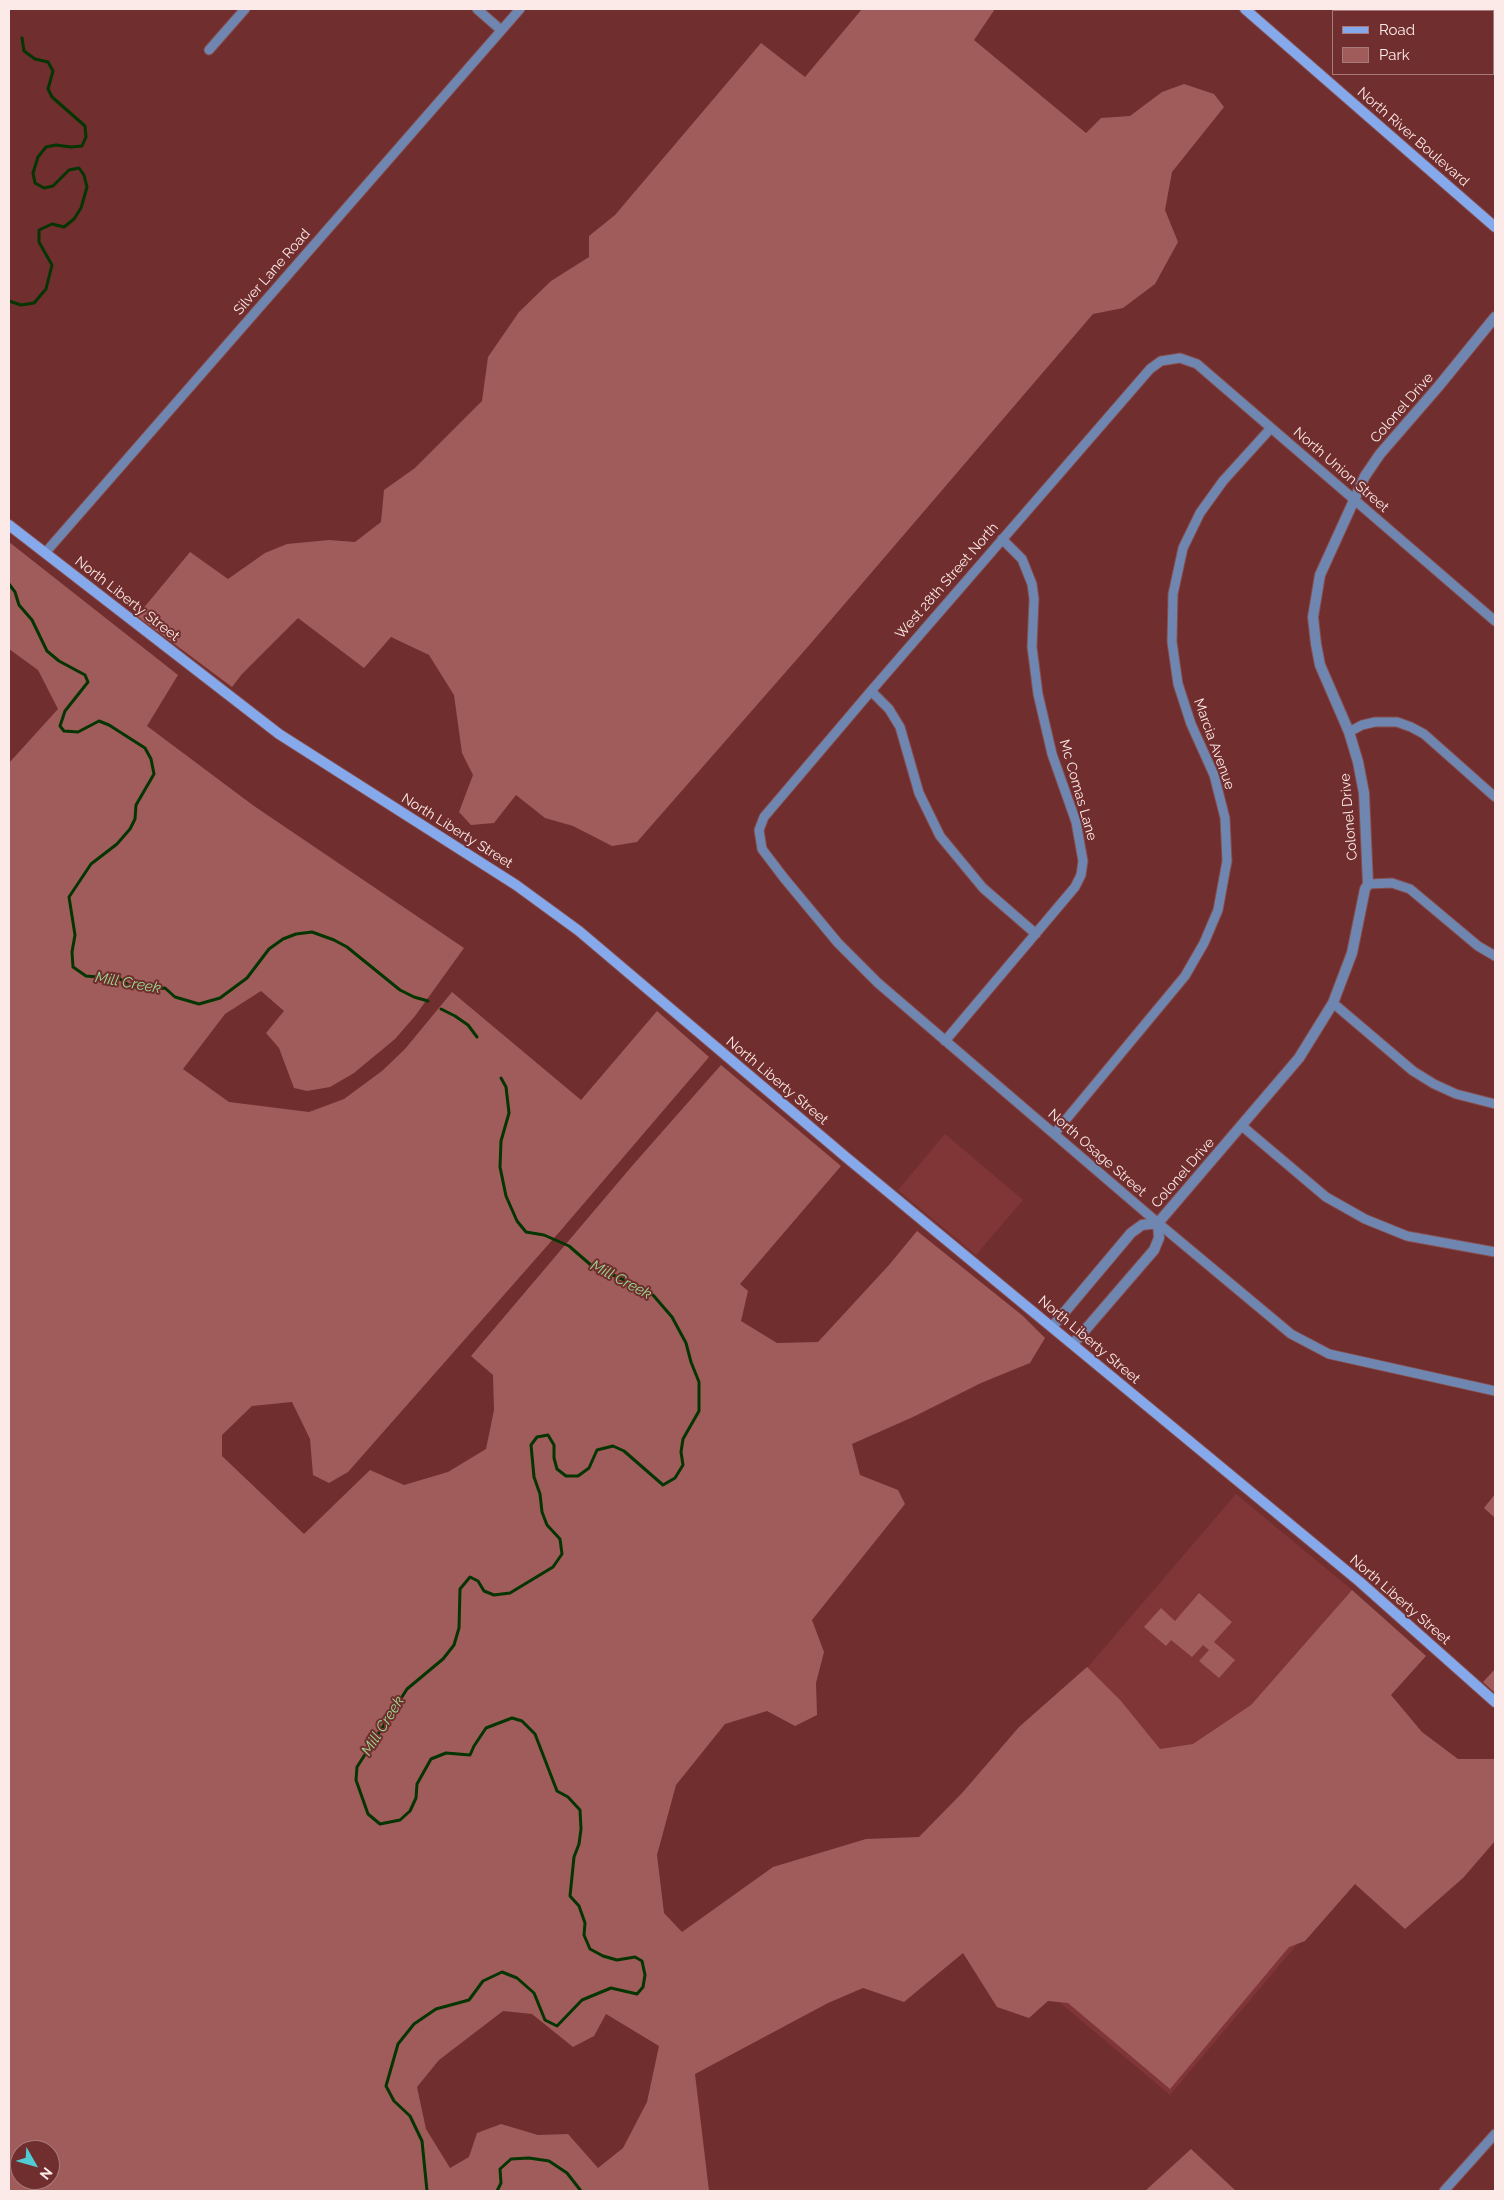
<!DOCTYPE html>
<html>
<head>
<meta charset="utf-8">
<style>
  body { margin:0 }
  #map { position:relative; width:1504px; height:2200px; overflow:hidden; background:#712e2e; font-family:Raleway,sans-serif }
  canvas { display:block }
  .frame { position:absolute; inset:0; border:10px solid #fbeae8; pointer-events:none }
  .legend { position:absolute; left:1332px; top:10px; width:162px; height:65px; box-sizing:border-box; background:#712e2e; border:1px solid #a87978; margin:0; padding:6px 9px; list-style:none; font-size:15px; color:#fbeae8 }
  .legend li { display:flex; align-items:center; gap:10px; height:25px }
  .legend b { width:25px; border:1px solid #a87978 }
  .north { position:absolute; left:10px; top:2140px; width:50px; height:50px; box-sizing:border-box; background:#712e2e; border:1px solid #a87978; border-radius:50%; rotate:128deg; font-size:14px; font-weight:700; line-height:20px; text-align:center; color:#fbeae8 }
  .north::after { content:''; display:block; margin:auto; width:18px; height:22px; background:#51ccd5; clip-path:polygon(50% 0,100% 100%,50% 72%,0 100%) }
</style>
</head>
<body>
<div id="map">
<canvas width="1504" height="2200"></canvas>
<div class="frame"></div>
<ul class="legend">
<li><b style="height:6px;background:#85a9eb"></b>Road</li>
<li><b style="height:14px;background:#a05c5a"></b>Park</li>
</ul>
<div class="north">N</div>
</div>
<script>
const c = document.querySelector('canvas').getContext('2d');
c.lineJoin = 'round';
function fillPath(path, color) { c.fillStyle = color; c.fill(path, 'evenodd'); }
const shape = rows => new Path2D(rows.map(r => 'M' + r).join(''));
function stroke(path, color, width, dash) { c.strokeStyle = color; c.lineWidth = width; c.lineCap = dash ? 'butt' : 'round'; c.setLineDash(dash || []); c.stroke(path); }
function write(font, color, halo, rows, align = 'center') {
  c.font = font + ' Raleway,sans-serif'; c.lineWidth = 4; c.setLineDash([]); c.textBaseline = 'middle'; c.strokeStyle = halo; c.fillStyle = color; for (const [text, x, y, turn = 0] of rows) {
    c.save(); c.translate(x, y); c.rotate((+turn || 0) * Math.PI / 180); c.textAlign = isNaN(turn) ? turn : align; if (halo) c.strokeText(text, 0, 0); c.fillText(text, 0, 0); c.restore();
  }
}
fillPath(shape([
  [945,1134,1023,1200,976,1255,898,1190],
  [1236,1494,1352,1590,1243,1714,1390,1834,1170,2095,909,1876]
]), '#803637');
fillPath(shape([
  [862,9,995,9,974,40,1086,133,1101,118,1130,116,1162,92,1184,84,1214,94,1224,107,1172,172,1165,210,1178,242,1155,284,1123,308,1093,314,812,642,637,842,612,846,573,826,545,818,516,795,494,823,471,825,459,812,473,775,462,753,454,695,429,655,391,637,364,668,298,618,242,674,232,687,137,616,190,552,228,579,265,553,287,544,329,540,355,542,381,522,384,490,415,468,482,401,488,357,519,312,551,281,589,257,589,236,615,215,761,43,805,77],
  [1389,9,1495,9,1495,47,1493,46,1493,11,1392,11],
  [9,542,178,675,147,726,254,806,464,948,415,1016,395,1039,354,1073,330,1087,307,1091,294,1088,279,1048,266,1033,284,1011,261,991,225,1014,183,1069,229,1102,309,1112,344,1099,382,1071,405,1049,452,992,581,1100,657,1011,709,1057,562,1229,348,1472,329,1483,313,1475,310,1439,292,1402,252,1406,222,1435,222,1456,304,1534,370,1470,404,1485,448,1472,486,1449,494,1410,493,1375,471,1356,632,1166,721,1065,841,1166,740,1284,748,1291,741,1321,777,1343,818,1342,889,1265,917,1231,1023,1316,1045,1338,1030,1363,981,1383,913,1417,852,1444,860,1475,898,1490,905,1504,812,1620,824,1652,816,1683,817,1715,795,1726,767,1711,725,1724,676,1785,657,1855,664,1913,682,1932,773,1867,866,1839,919,1837,963,1792,1019,1727,1087,1667,1121,1701,1160,1749,1193,1744,1251,1705,1352,1590,1426,1656,1391,1695,1422,1732,1458,1759,1495,1759,1495,1841,1463,1878,1405,1929,1355,1884,1305,1941,1289,1947,1170,2089,1068,2003,1048,2001,1029,2018,997,2007,963,1953,904,2002,863,1988,828,2003,695,2074,709,2191,9,2191,9,763,58,709,38,670,9,649],
  [503,2011,532,2014,573,2047,594,2036,606,2014,659,2046,647,2102,623,2148,598,2168,568,2134,538,2135,501,2124,477,2133,469,2157,450,2168,426,2129,417,2087,439,2060],
  [20,2150,50,2150,50,2180,20,2180],
  [1495,1494,1495,1518,1484,1508],
  [1199,1593,1232,1622,1214,1642,1235,1660,1219,1678,1199,1661,1209,1650,1203,1645,1192,1657,1171,1640,1166,1646,1144,1627,1161,1608,1175,1621],
  [1495,1669,1495,1693,1483,1682],
  [1191,2149,1236,2191,1145,2191]
]), '#a05c5a');
stroke(shape([
  [9,301,21,305,34,303,46,289,52,265,39,242,39,230,52,224,64,227,74,219,81,208,87,187,84,175,79,168,69,170,53,186,44,188,35,183,33,173,38,157,46,147,56,145,71,147,82,146,86,137,85,126,52,97,48,89,53,71,48,62,35,59,24,51,22,38],
  [9,584,15,592,19,605,32,620,47,651,59,661,85,675,88,682,65,711,60,726,64,731,78,732,99,721,109,725,145,748,151,759,154,774,136,805,135,819,130,829,117,844,91,864,69,897,75,935,72,952,73,967,86,976,120,979,130,986,148,989,165,988,175,997,199,1004,220,998,247,978,269,949,283,939,296,934,312,932,334,940,347,947,400,990,414,997,428,1001],
  [441,1009,455,1016,468,1025,477,1037],
  [427,2191,422,2141,410,2116,394,2101,386,2086,398,2044,414,2024,436,2009,469,2000,483,1981,502,1972,517,1978,534,1993,545,2020,557,2026,582,2000,611,1988,637,1994,643,1987,645,1975,642,1961,635,1957,617,1960,603,1956,590,1949,584,1935,585,1923,579,1906,570,1896,574,1857,579,1844,581,1829,580,1810,568,1797,557,1791,535,1734,522,1721,512,1718,486,1728,474,1746,470,1755,446,1753,431,1759,417,1784,416,1798,410,1811,400,1820,380,1824,368,1814,356,1780,357,1767,407,1689,443,1659,454,1645,459,1628,460,1589,470,1577,478,1581,484,1591,494,1595,510,1593,553,1567,562,1554,560,1539,547,1525,542,1512,540,1494,534,1477,531,1445,537,1437,548,1435,554,1445,554,1458,557,1469,566,1476,578,1476,589,1468,597,1450,613,1446,624,1451,663,1485,675,1478,683,1465,681,1452,683,1439,699,1411,699,1382,691,1362,686,1343,672,1317,653,1295,636,1285,592,1266,569,1246,544,1235,526,1232,517,1221,506,1196,500,1167,501,1141,509,1113,506,1087,501,1078],
  [497,2191,501,2183,500,2169,511,2159,529,2158,549,2161,567,2173,581,2191]
]), '#043502', 3);
const minor = shape([
  [477,9,501,30],
  [209,50,245,9],
  [45,553,520,9],
  [1495,621,1197,364,1180,358,1161,361,1150,369,871,691,764,817,759,830,762,849,784,878,838,943,878,983,1158,1223,1291,1334,1329,1354,1495,1391],
  [871,691,889,709,900,727,919,793,940,836,983,888,1036,934],
  [1349,732,1362,725,1375,722,1397,722,1411,727,1424,734,1495,797],
  [1368,884,1392,883,1410,889,1478,946,1495,956],
  [1333,1003,1413,1071,1434,1084,1456,1094,1495,1104],
  [945,1041,1075,887,1081,875,1083,861,1076,822,1052,754,1038,694,1032,647,1034,599,1032,584,1022,559,1002,539],
  [1242,1126,1326,1197,1365,1219,1407,1236,1495,1252],
  [1054,1134,1185,976,1204,943,1218,910,1227,861,1225,818,1214,775,1191,724,1178,684,1172,642,1173,594,1183,548,1200,513,1223,481,1271,428],
  [1444,2191,1495,2134]
]);
const tertiary = shape([
  [1052,1327,1131,1233,1142,1225,1158,1223,1299,1058,1333,1003,1352,953,1365,889,1368,884,1364,793,1358,762,1349,732,1320,665,1316,644,1313,617,1320,575,1365,476,1380,454,1438,387,1495,317],
  [1073,1344,1154,1250,1159,1238,1158,1223]
]);
const secondary = shape([
  [1245,9,1495,227],
  [9,525,279,734,516,885,579,931,847,1158,1360,1582,1495,1702]
]);
stroke(minor, '#874c4c', 11);
stroke(tertiary, '#874c4c', 12);
stroke(secondary, '#874c4c', 12);
stroke(minor, '#6f86b0', 9);
stroke(tertiary, '#6f86b0', 10);
stroke(secondary, '#85a9eb', 10);
write('14px', '#fbeae8', '#712e2e', [
  ["North River Boulevard",1413,137,41],
  ["Silver Lane Road",272,272,-49],
  ["Colonel Drive",1402,408,-49],
  ["North Union Street",1341,470,41],
  ["West 28th Street North",947,581,-49],
  ["North Liberty Street",127,599,38],
  ["Marcia Avenue",1214,744,70],
  ["Mc Comas Lane",1078,790,74],
  ["Colonel Drive",1349,817,-95],
  ["North Liberty Street",457,831,32],
  ["North Liberty Street",777,1081,40],
  ["North Osage Street",1097,1153,41],
  ["Colonel Drive",1183,1173,-49],
  ["North Liberty Street",1089,1340,40],
  ["North Liberty Street",1400,1600,41]
]);
write('italic 15px', '#97db90', '#712e2e', [
  ["Mill Creek",128,983,10],
  ["Mill Creek",621,1280,28],
  ["Mill Creek",383,1726,-58]
]);
</script>
</body>
</html>
